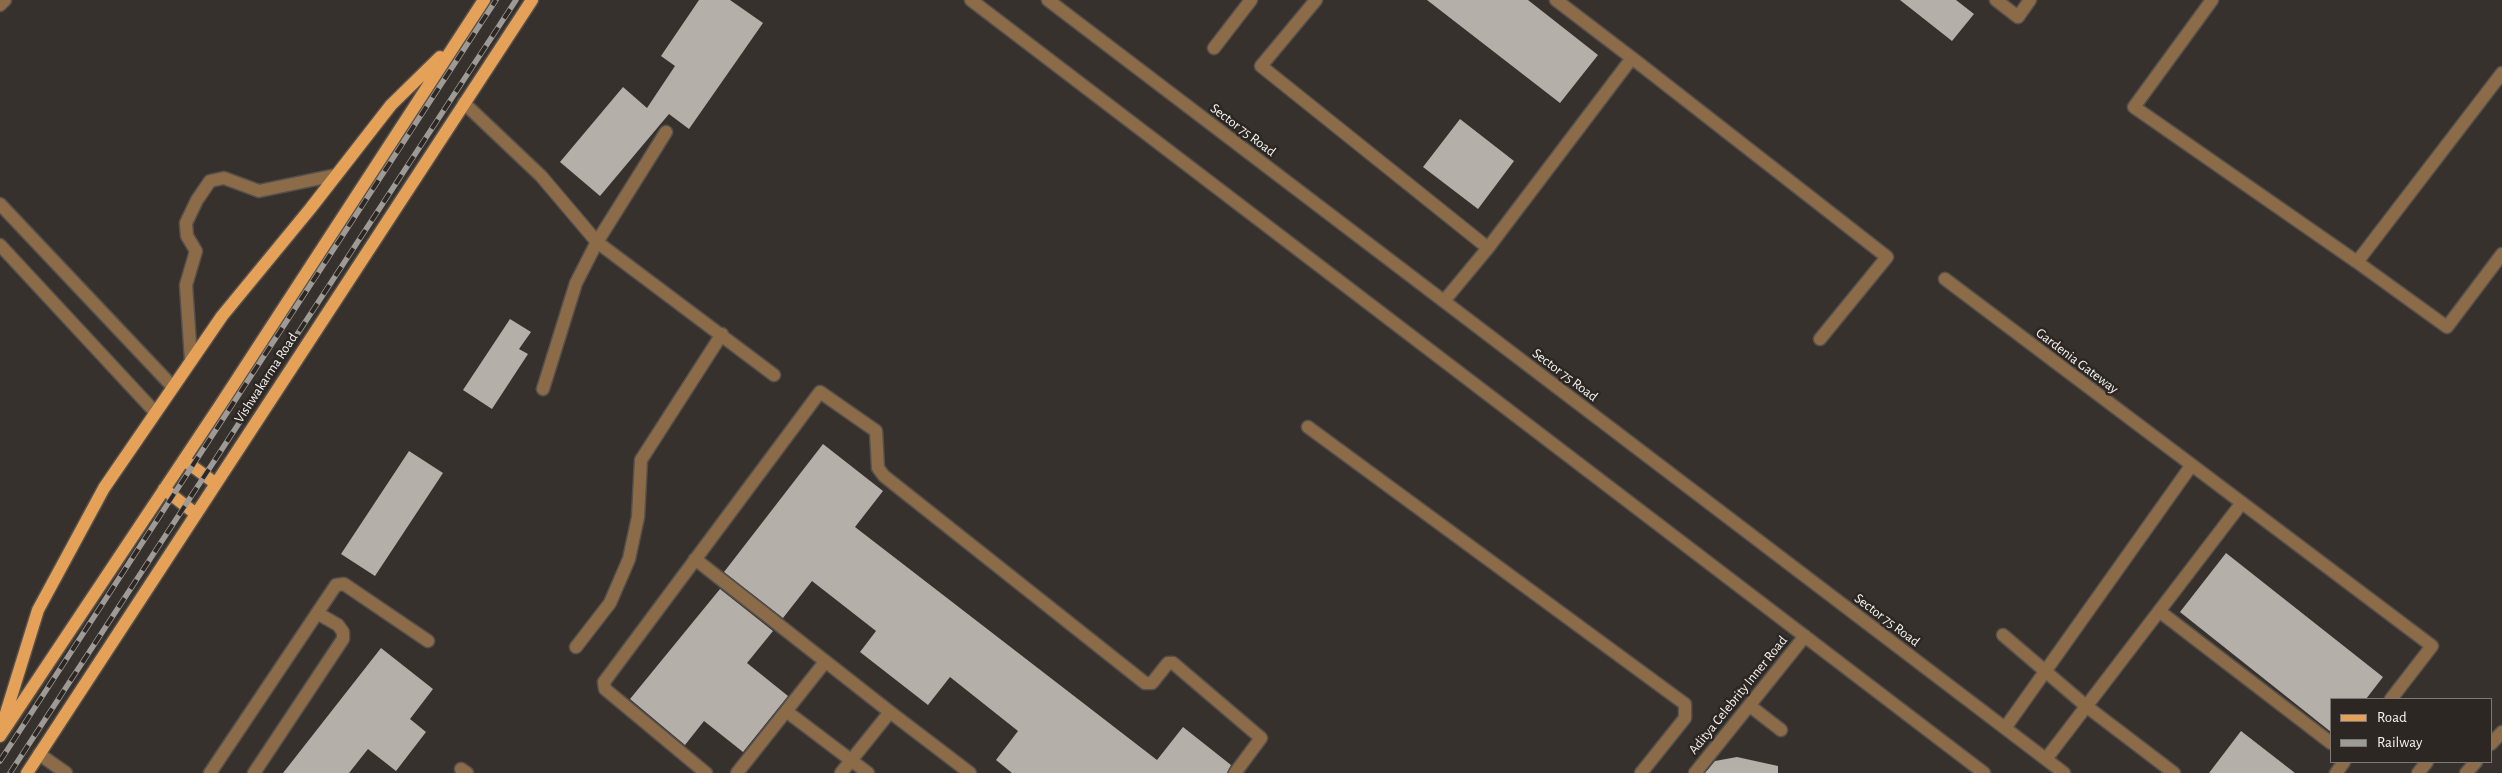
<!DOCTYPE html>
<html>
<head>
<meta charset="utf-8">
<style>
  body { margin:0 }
  #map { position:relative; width:2502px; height:773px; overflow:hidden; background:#36312d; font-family:"Alegreya Sans",sans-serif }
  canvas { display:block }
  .legend { position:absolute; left:2330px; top:698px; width:162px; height:65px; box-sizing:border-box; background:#2c2723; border:1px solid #7d7975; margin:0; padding:6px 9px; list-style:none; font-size:15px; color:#f6f3f0 }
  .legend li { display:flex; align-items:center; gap:10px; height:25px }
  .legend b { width:25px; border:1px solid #7d7975 }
</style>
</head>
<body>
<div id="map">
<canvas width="2502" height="773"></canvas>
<ul class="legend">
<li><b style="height:6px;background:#e5a158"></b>Road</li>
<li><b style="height:6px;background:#9e9a96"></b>Railway</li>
</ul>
</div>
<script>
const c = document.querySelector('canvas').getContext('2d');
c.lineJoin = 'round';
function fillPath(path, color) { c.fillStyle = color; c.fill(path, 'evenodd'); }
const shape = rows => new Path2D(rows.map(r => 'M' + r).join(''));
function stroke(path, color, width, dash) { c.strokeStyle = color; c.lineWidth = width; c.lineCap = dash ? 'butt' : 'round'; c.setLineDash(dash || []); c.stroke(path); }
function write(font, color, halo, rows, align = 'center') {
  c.font = font + ' "Alegreya Sans",sans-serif'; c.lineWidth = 5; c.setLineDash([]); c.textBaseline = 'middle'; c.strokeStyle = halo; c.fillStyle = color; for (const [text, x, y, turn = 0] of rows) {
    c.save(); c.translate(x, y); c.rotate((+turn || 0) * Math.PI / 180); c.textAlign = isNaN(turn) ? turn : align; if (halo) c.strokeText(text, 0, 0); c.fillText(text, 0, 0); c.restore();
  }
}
fillPath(shape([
  [699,0,730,0,763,23,689,129,669,114,600,196,560,162,623,87,647,108,675,66,661,56],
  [1427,0,1528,0,1598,55,1560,103],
  [1900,0,1956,0,1974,14,1952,41],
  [1460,119,1514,161,1478,209,1423,167],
  [510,319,531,332,519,349,528,354,492,409,463,390],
  [823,444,883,491,855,527,1157,760,1183,727,1231,765,1227,773,1012,773,996,760,1018,731,950,677,928,705,860,652,876,631,812,581,783,618,724,572],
  [409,451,443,473,375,576,341,554],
  [2226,553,2383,677,2366,699,2331,699,2331,732,2180,612],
  [720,589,773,631,747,663,788,696,743,752,704,721,685,745,630,699],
  [381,648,433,689,410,719,426,732,396,771,368,749,349,773,283,773],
  [2241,731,2295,773,2209,773],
  [1737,757,1778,766,1778,773,1705,773,1715,761]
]), '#b5afaa');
const minor = shape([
  [971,0,1984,773],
  [1048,0,2064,773],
  [1316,0,1261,66,1488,248],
  [1996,0,2018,17,2030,0],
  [2212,0,2134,107,2357,262,2502,73],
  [0,5,5,0],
  [1214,48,1251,0],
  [1632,58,1887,257,1820,339],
  [464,103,541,176,597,242,774,375],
  [0,204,173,387],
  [0,245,155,412],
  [2357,262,2447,327,2502,254],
  [1945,279,2432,646,2391,699],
  [1444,301,1488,248,1632,58,1556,0],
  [191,360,186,285,196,251,187,236,186,223,197,200,210,181,224,178,259,191,336,175],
  [543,389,576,283,597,242,666,132],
  [1308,427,1685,704,1685,718,1641,773],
  [695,559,890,712,841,773],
  [2159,611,2331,743],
  [2003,635,2086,706,2174,773],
  [576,647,610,603,629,559,638,517,641,460,722,334],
  [1750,706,1781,730],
  [786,711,868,773],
  [890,712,970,773],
  [2005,728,2191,466],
  [2491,744,2502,732],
  [39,754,66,773],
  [2046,759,2241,504],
  [461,769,467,773],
  [210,773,336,585,344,584,428,641],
  [254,773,343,639,343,632,338,625,317,613],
  [706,773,605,689,604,682,820,392,876,431,878,468,884,476,1145,683,1152,683,1168,663,1173,663,1261,738,1235,773],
  [737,773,825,662],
  [1695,773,1805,636],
  [2336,773,2344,762],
  [2418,773,2427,762],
  [2466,773,2476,762]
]);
const major = shape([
  [184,460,215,483],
  [164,489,196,514],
  [2,726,38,610,104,488,222,316,310,209,391,105,440,57],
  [0,736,219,407,484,0],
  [27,773,532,0]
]);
stroke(minor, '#55504c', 15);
stroke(major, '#55504c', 15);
stroke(minor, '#8c6b49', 12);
stroke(major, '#e5a158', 12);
const rail = shape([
  [0,761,496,0],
  [10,773,516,0]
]);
stroke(rail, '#9e9a96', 5.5);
stroke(rail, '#2c2723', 4, [11]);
write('14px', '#f6f3f0', '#2c2723', [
  ["Sector 75 Road",1243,130,37],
  ["Gardenia Gateway",2077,361,37],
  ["Sector 75 Road",1565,375,37],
  ["Vishwakarma Road",266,378,-57],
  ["Sector 75 Road",1887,620,37],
  ["Aditya Celebrity Inner Road",1738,695,-51]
]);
</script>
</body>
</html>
